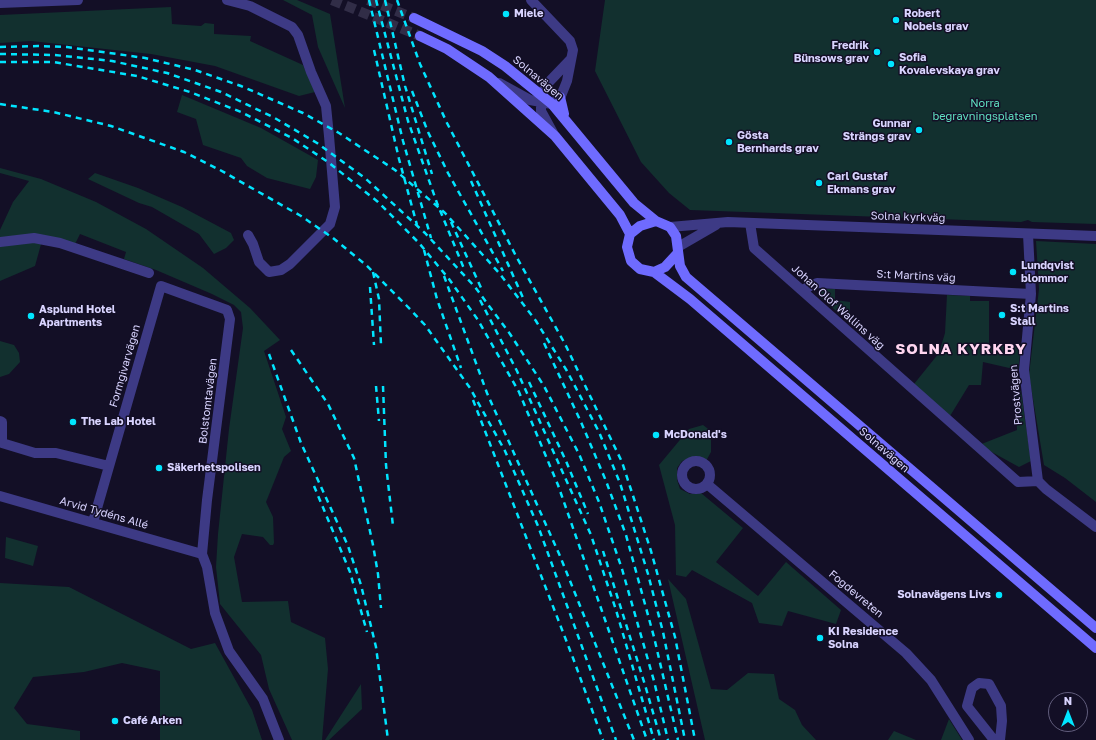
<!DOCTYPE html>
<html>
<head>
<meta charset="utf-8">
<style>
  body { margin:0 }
  #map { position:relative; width:1096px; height:740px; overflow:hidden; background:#130f26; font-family:"Golos Text",sans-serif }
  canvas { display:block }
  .north { position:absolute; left:1048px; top:692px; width:40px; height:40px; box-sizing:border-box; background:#130f26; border:1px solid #625e7d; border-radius:50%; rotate:0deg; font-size:11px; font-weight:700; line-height:16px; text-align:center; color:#d9d4ff }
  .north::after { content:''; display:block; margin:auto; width:14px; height:18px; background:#00e5ff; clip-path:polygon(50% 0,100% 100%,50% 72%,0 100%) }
</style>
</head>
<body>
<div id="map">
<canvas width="1096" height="740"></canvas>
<div class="north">N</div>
</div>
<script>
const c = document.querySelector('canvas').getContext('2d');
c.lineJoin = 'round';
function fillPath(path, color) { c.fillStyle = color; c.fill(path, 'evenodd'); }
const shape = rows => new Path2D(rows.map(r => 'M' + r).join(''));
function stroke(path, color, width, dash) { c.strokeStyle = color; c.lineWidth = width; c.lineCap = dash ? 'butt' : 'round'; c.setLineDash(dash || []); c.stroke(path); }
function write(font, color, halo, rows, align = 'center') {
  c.font = font + ' "Golos Text",sans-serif'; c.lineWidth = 3; c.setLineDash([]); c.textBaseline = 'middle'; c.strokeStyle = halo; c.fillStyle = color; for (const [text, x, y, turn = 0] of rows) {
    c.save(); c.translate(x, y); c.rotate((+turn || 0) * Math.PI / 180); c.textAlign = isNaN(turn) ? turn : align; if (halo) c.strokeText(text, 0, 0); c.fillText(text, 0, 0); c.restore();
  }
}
fillPath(shape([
  [283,0,297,0,330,14,345,108,318,47,312,15],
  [605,0,1096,0,1096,224,1032,222,1028,220,1021,222,690,210,669,193,641,162,595,71],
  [171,7,172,24,201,26,205,23,214,24,214,34,251,36,250,41,303,65,315,92,299,96,215,66,151,54,31,41,0,43,0,15],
  [182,95,261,128,318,160,316,177,310,189,267,178,247,166,241,158,203,145,196,119,177,112],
  [0,168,41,179,96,202,146,229,203,268,250,308,280,340,264,351,286,417,282,429,291,451,284,457,266,502,273,517,274,543,273,545,270,545,263,537,242,534,234,557,242,602,288,601,291,622,325,638,328,669,322,740,292,740,269,689,261,655,220,604,216,567,218,534,229,429,243,328,241,312,234,305,212,294,156,270,124,259,126,252,80,234,75,244,43,237,35,266,0,281,0,230,13,202,29,181,0,173],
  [95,173,138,188,182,207,231,233,234,240,226,248,214,254,199,234,152,207,139,203,88,179],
  [1036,241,1096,244,1096,502,1065,478,1044,465,1029,375,1039,289],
  [821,289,835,289,835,300,850,302,850,313,844,315,835,310,818,295],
  [947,295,970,296,970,301,989,301,989,346,1021,346,1018,370,983,362,981,385,969,385,950,416,914,384,939,353,945,333],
  [0,341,14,345,19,353,20,362,9,374,0,377],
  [1021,391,1031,461,1019,467,979,445,1017,430,1015,393],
  [703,425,711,431,711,452,706,461,691,458,682,461,677,468,677,480,680,489,690,494,701,493,743,528,716,562,758,596,786,562,841,610,836,624,788,611,782,626,759,623,752,603,692,570,686,577,676,575,675,525,659,465,689,429],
  [6,537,38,546,33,566,5,558],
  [668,579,686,599,711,689,727,690,748,673,774,674,779,699,795,710,802,725,816,740,705,740],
  [0,583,69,587,191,649,215,643,252,710,262,740,160,740,160,671,122,663,84,672,33,677,14,708,27,724,80,731,80,740,0,740],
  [361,684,362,709,329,740,325,740],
  [949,719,962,740,941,740],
  [894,731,916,740,888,740]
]), '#12302f');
stroke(shape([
  [332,0,420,36],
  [368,0,414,18]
]), '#312d47', 10, [10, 5]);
stroke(shape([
  [227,0,250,6,292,27,298,35,311,72,326,106,329,136,335,207,330,224,290,264,281,270,269,272,259,262,253,244,248,235],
  [0,3,78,0],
  [750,223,754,248,1018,482,1038,481],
  [1028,234,1031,294,1024,370,1038,481,1046,489,1096,527],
  [0,242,34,238,60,243,149,273],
  [802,290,817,283,1031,294],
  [0,421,2,422,2,443,35,453,56,453,109,466],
  '682 475a14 14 0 1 1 28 0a14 14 0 1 1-28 0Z',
  [707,484,906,653,931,680,969,740],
  [0,496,202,554],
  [93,522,161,286,227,310,230,319,207,500,202,554,207,567,215,613,229,651,263,699,279,740],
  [994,740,967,706,972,688,979,683,989,684,1001,706,1002,721,1000,740]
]), '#3d3a85', 10);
stroke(shape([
  [499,83,530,100,552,104,561,96,567,81,573,50,570,41,531,0],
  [553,133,541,111,541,95,547,84,571,59],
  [670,227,728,222,1096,236],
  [678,247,716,225]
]), '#3d3a85', 10);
stroke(shape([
  [414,18,482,51,505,66,552,104,634,203,656,221,670,227,676,236,680,266,686,277,1096,628],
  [420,36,447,49,489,77,555,136,620,215,630,234],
  [560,97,564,114],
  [656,221,640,226,630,234,627,247,631,261,640,269,654,272,690,299,1096,648],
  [654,272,665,267,677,254]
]), '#6f6bff', 10);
stroke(shape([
  [369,0,403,141,431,238],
  [376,0,408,121,437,203,465,271],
  [385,0,405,86,432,174],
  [397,0,420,64,447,123,516,256,565,344,622,462,651,551,675,637,695,740],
  [0,47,38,46,67,47,145,58,195,70,241,86,303,113,339,133,395,170,445,213,500,274,536,321,567,371,599,432,620,483,648,574,663,632,685,740],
  [374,50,399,159,417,225],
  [0,54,55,55,112,61,167,73,221,92,273,117,317,143,365,178,425,233,475,287,510,334,544,386,579,454,599,502,622,569,654,681,668,740],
  [0,62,53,62,137,76,190,92,241,112,292,138,328,162,378,202,419,243,449,279,478,320,519,392,558,485,647,740],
  [412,91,428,132,448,173,503,271],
  [0,104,53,112,111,126,184,152,220,170,301,216,333,238,366,265,406,305,425,325,470,388,505,451,538,526,616,740],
  [471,181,524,300],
  [451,222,482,290],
  [424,250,437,299,461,368],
  [373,272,379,299,381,345],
  [444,276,487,393,560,556,634,740],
  [370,287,374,345],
  [480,300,517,371,591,535,616,610,654,740],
  [544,343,581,422,606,481,626,535,654,637,678,740],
  [291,350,328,404,354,458,373,545,378,574,381,608],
  [269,354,301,443,348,546,361,585,376,647,388,740],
  [529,382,566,461,588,514],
  [376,386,379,421],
  [383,386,386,465,393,526],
  [473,400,573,658,603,740],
  [314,486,350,572,367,632],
  [603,551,645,685,661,740]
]), '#00e5ff', 2.5, [6, 5]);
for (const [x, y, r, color] of [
  [506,14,4,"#00e5ff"],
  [896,20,4,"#00e5ff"],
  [877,52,4,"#00e5ff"],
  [891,64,4,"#00e5ff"],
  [919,130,4,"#00e5ff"],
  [729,142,4,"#00e5ff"],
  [819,183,4,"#00e5ff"],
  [1013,272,4,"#00e5ff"],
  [1002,315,4,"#00e5ff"],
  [31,316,4,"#00e5ff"],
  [73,422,4,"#00e5ff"],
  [656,435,4,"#00e5ff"],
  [159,468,4,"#00e5ff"],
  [999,595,4,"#00e5ff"],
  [820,638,4,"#00e5ff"],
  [115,721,4,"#00e5ff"]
]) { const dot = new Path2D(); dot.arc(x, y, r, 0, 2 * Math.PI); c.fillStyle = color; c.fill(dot); stroke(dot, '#130f26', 1.5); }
write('bold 11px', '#d9d4ff', '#130f26', [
  ["Miele",514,14],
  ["Robert",904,14],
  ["Nobels grav",904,27],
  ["Fredrik",869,46,"right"],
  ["Bünsows grav",869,59,"right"],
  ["Sofia",899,58],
  ["Kovalevskaya grav",899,71],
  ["Gunnar",911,124,"right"],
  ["Strängs grav",911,137,"right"],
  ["Gösta",737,136],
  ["Bernhards grav",737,149],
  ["Carl Gustaf",827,177],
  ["Ekmans grav",827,190],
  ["Lundqvist",1021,266],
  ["blommor",1021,279],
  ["S:t Martins",1010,309],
  ["Stall",1010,322],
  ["Asplund Hotel",39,310],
  ["Apartments",39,323],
  ["The Lab Hotel",81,422],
  ["McDonald's",664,435],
  ["Säkerhetspolisen",167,468],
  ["Solnavägens Livs",991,595,"right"],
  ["KI Residence",828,632],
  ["Solna",828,645],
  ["Café Arken",123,721]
], 'left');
write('11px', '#d9d4ff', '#130f26', [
  ["Solnavägen",538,78,40],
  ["Solna kyrkväg",908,217,2],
  ["S:t Martins väg",916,276,3],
  ["Johan Olof Wallins väg",838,307,42],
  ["Formgivarvägen",125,366,-74],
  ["Prostvägen",1016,395,-95],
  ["Bolstomtavägen",208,401,-83],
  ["Solnavägen",884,450,41],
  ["Arvid Tydéns Allé",104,513,16],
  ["Fogdevreten",856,594,40]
]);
write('11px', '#5fe0c0', '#130f26', [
  ["Norra",985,104],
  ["begravningsplatsen",985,117]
]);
c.letterSpacing = '1px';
write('bold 15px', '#ffd6f0', '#130f26', [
  ["SOLNA KYRKBY",961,349]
]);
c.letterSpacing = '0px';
</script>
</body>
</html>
